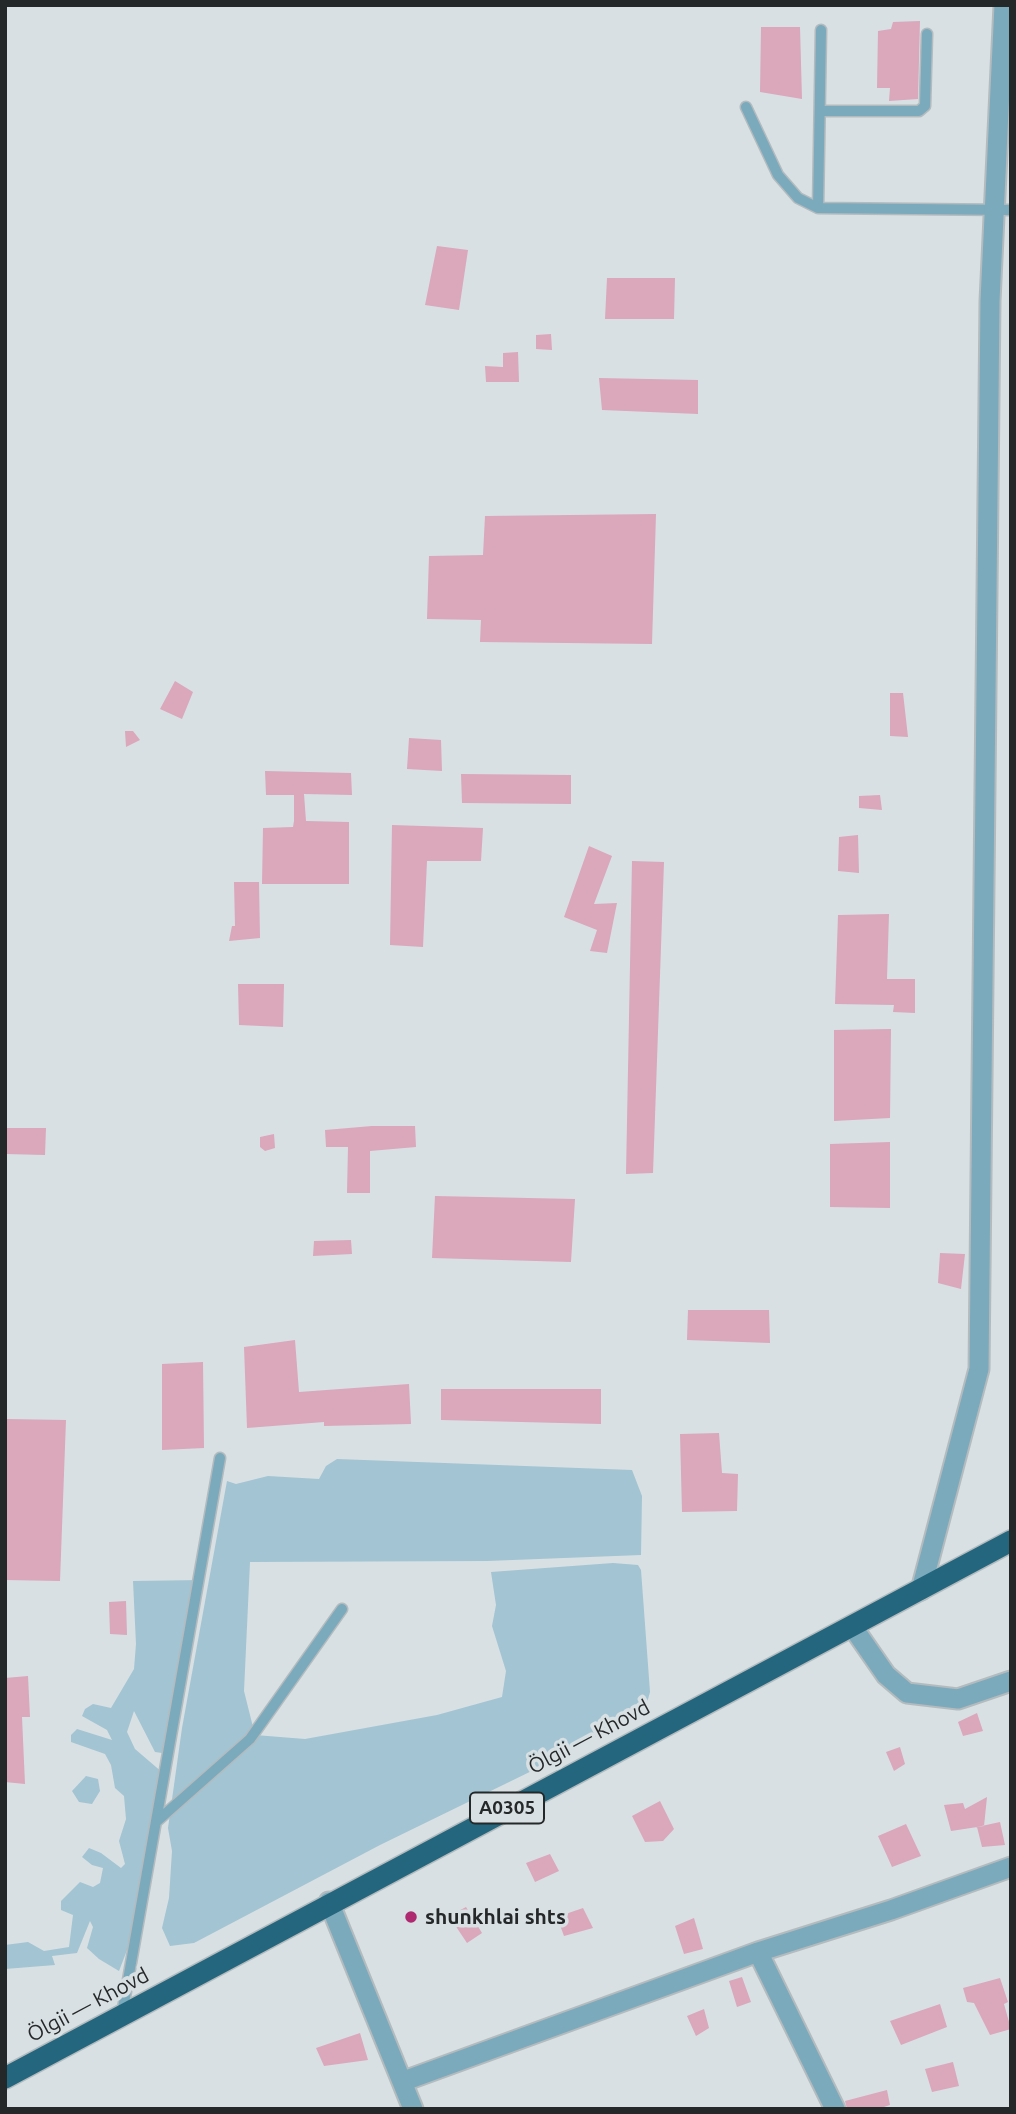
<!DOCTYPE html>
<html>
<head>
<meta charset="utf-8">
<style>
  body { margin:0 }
  #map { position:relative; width:1016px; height:2114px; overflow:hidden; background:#d8e0e3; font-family:Ubuntu,sans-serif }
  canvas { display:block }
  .frame { position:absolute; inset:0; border:7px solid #252829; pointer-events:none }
</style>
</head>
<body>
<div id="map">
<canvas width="1016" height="2114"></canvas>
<div class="frame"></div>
</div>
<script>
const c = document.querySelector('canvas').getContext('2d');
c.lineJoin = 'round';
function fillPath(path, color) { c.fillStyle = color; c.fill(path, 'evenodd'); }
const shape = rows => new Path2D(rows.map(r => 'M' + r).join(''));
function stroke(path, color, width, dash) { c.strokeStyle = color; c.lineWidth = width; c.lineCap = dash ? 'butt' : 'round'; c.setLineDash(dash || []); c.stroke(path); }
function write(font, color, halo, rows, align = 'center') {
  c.font = font + ' Ubuntu,sans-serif'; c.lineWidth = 7; c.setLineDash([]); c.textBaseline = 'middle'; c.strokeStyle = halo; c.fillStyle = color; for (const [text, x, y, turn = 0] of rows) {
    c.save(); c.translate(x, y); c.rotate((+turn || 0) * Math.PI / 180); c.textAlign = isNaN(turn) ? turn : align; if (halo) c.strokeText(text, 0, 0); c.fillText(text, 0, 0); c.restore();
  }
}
fillPath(shape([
  [337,1459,632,1470,642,1496,641,1555,487,1561,250,1562,244,1691,255,1735,305,1739,437,1715,502,1697,506,1671,492,1626,496,1605,491,1572,613,1563,638,1565,641,1570,650,1692,645,1710,546,1764,380,1845,194,1943,170,1946,162,1928,169,1898,172,1851,168,1828,182,1728,227,1481,236,1484,268,1476,319,1479,326,1466],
  [203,1580,169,1754,155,1752,134,1711,127,1732,135,1749,163,1773,163,1789,129,1945,119,1971,99,1959,87,1948,93,1927,90,1921,77,1953,52,1956,55,1965,5,1969,5,1945,28,1942,44,1951,69,1947,73,1915,61,1910,61,1901,80,1882,93,1887,100,1883,103,1868,92,1865,82,1857,89,1848,101,1853,121,1868,125,1864,119,1841,126,1819,124,1796,115,1788,111,1765,105,1754,71,1742,71,1735,77,1729,112,1740,107,1730,82,1716,85,1709,93,1704,111,1708,134,1669,136,1644,133,1581],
  [86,1776,98,1779,100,1791,92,1804,79,1802,72,1791]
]), '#a3c4d2');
fillPath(shape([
  [920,21,918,99,889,101,890,88,877,88,878,31,891,29,893,22],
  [761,27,800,27,802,99,760,92],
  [437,246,468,250,459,310,425,305],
  [607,278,675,278,674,319,605,319],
  [551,334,552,350,536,349,536,335],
  [518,352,519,382,486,382,485,366,503,367,503,353],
  [599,378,698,380,698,414,602,410],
  [656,514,652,644,480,642,481,620,427,619,429,556,483,555,485,516],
  [175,681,193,692,182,719,160,709],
  [890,693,903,693,908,737,890,736],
  [125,731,133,731,140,740,126,747],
  [409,738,441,740,442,771,407,769],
  [265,771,351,773,352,795,304,794,306,821,349,822,349,884,262,884,263,828,293,827,294,821,294,795,266,795],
  [461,774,571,775,571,804,462,803],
  [880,795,882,810,859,808,859,796],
  [392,825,483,828,481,861,427,861,423,947,390,945],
  [858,835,859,873,838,871,839,837],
  [589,846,612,856,594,904,617,903,607,953,590,951,597,930,564,917],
  [632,861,664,862,653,1173,626,1174],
  [234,882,259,882,260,938,229,941,232,926,235,926],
  [889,914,887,979,915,979,915,1013,893,1012,894,1005,835,1004,838,915],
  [238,984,284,984,283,1027,239,1025],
  [891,1029,890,1118,834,1121,834,1030],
  [372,1126,415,1126,416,1147,370,1151,370,1193,347,1193,348,1147,326,1147,325,1130],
  [5,1128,46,1128,45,1155,5,1154],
  [274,1134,275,1148,265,1151,260,1147,260,1137],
  [890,1142,890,1208,830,1207,830,1144],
  [435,1196,575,1199,571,1262,432,1258],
  [351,1240,352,1254,313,1256,314,1241],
  [940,1253,965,1254,961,1289,938,1283],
  [688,1310,769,1310,770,1343,687,1340],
  [295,1340,299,1392,409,1384,411,1424,324,1426,324,1422,247,1428,244,1347],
  [203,1362,204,1448,162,1450,162,1364],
  [441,1389,601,1389,601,1424,441,1420],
  [7,1419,66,1420,60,1581,5,1580],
  [719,1433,722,1473,738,1474,737,1511,682,1512,680,1434],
  [126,1601,127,1635,110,1634,109,1602],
  [28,1676,30,1717,22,1717,25,1784,5,1782,5,1678],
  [977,1713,983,1731,963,1736,958,1722],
  [900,1747,905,1764,894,1771,886,1752],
  [987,1797,984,1826,951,1831,944,1805,963,1803,965,1809],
  [660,1801,674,1829,663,1841,645,1842,632,1816],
  [1000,1822,1005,1845,982,1847,977,1827],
  [906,1824,921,1856,892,1867,878,1836],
  [550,1854,559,1871,535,1882,526,1863],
  [466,1907,482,1933,467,1943,449,1916],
  [583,1908,593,1928,564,1936,557,1917],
  [694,1918,703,1949,684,1954,675,1926],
  [742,1977,751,2002,737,2007,729,1981],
  [1000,1978,1008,2002,1004,2004,1011,2029,990,2035,974,2003,967,2002,963,1988],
  [940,2004,947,2027,901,2045,890,2021],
  [704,2009,709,2028,696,2036,687,2016],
  [360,2033,368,2060,324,2066,316,2048],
  [953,2062,959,2086,932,2092,925,2069],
  [887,2090,890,2105,878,2109,847,2109,845,2101]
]), '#daa7bb');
const lane = shape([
  [746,107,778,175,798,198,818,208,1011,210],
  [820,111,919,111,925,106,927,34],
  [818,208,821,30],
  [156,1822,250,1739,342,1609],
  [122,2014,220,1458]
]);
const street = shape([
  [921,1590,979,1369,990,301,1004,5],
  [852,1626,886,1675,907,1693,958,1699,1011,1681],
  [329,1902,413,2109],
  [758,1952,835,2109],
  [404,2081,758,1952,891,1910,1011,1867]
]);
const highway = shape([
  [5,2078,1011,1541]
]);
stroke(lane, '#b4bbbe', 13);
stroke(street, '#b4bbbe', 23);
stroke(highway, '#b4bbbe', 24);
stroke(lane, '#7baabc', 10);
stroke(street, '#7baabc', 19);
stroke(highway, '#23667d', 21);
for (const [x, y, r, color] of [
  [411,1917,7,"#ae2970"]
]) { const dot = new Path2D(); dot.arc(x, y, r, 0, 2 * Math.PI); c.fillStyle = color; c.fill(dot); stroke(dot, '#d8e0e3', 2.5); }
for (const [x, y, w] of [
  [507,1808,74]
]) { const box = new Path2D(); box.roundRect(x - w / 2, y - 15.5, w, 31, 5); c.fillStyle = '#d8e0e3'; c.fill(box); stroke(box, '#252829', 2); }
write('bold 19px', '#252829', null, [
  ["A0305",507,1808]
]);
write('21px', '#252829', '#d8e0e3', [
  ["Ölgii — Khovd",589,1737,-28],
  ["Ölgii — Khovd",88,2005,-28]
]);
write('bold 21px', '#252829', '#d8e0e3', [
  ["shunkhlai shts",425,1917]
], 'left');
</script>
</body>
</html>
